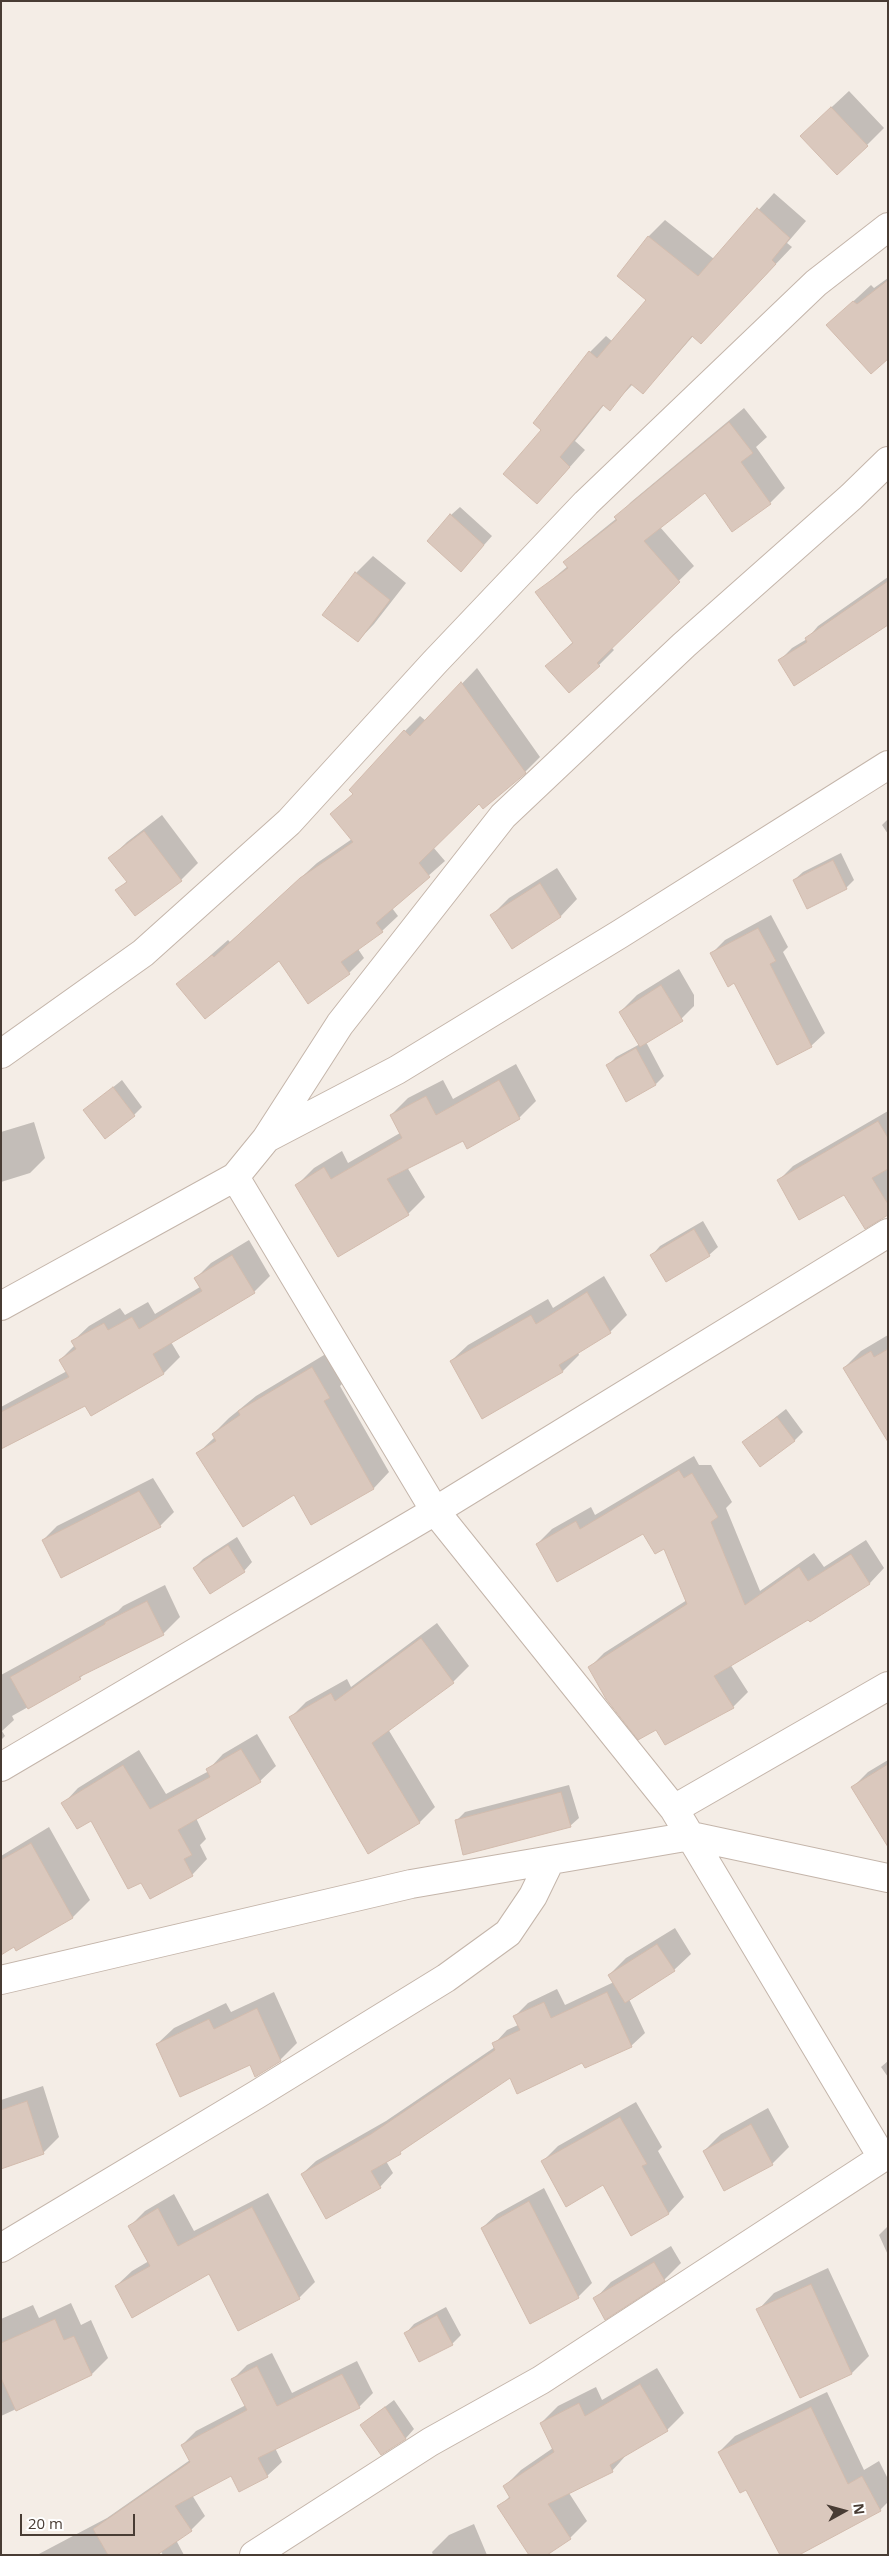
<!DOCTYPE html>
<html>
<head>
<meta charset="utf-8">
<style>
  body { margin:0 }
  #map { position:relative; width:889px; height:2556px; overflow:hidden; background:#f4ede6; font-family:"Open Sans",sans-serif }
  canvas { display:block }
  .frame { position:absolute; inset:0; border:2px solid #483c34; pointer-events:none }
  .north { position:absolute; left:819px; top:2486px; width:50px; height:50px; -webkit-text-stroke:4px #fff; paint-order:stroke; rotate:83deg; font-size:14px; font-weight:700; line-height:20px; text-align:center; color:#483c34 }
  .north::after { content:''; display:block; margin:auto; width:18px; height:22px; background:#483c34; clip-path:polygon(50% 0,100% 100%,50% 72%,0 100%) }
  .scale { position:absolute; left:20px; top:2514px; width:115px; height:22px; box-sizing:border-box; border:2px solid #483c34; border-top:0; padding-left:6px; font-size:15px; line-height:18px; white-space:nowrap; color:#483c34; -webkit-text-stroke:4px #fff; paint-order:stroke }
</style>
</head>
<body>
<div id="map">
<canvas width="889" height="2556"></canvas>
<div class="frame"></div>
<div class="north">N</div>
<div class="scale">20 m</div>
</div>
<script>
const c = document.querySelector('canvas').getContext('2d');
c.lineJoin = 'round';
function fillPath(path, color) { c.fillStyle = color; c.fill(path, 'evenodd'); }
const shape = rows => new Path2D(rows.map(r => 'M' + r).join(''));
function stroke(path, color, width, dash) { c.strokeStyle = color; c.lineWidth = width; c.lineCap = dash ? 'butt' : 'round'; c.setLineDash(dash || []); c.stroke(path); }
fillPath(shape([
  [849,91,884,128,867,145,819,119],
  [774,193,806,221,787,243,792,247,717,326,694,335,643,393,633,384,609,409,604,405,575,441,585,450,553,486,543,430,590,352,606,336,613,342,648,299,618,275,649,236,665,220,714,259],
  [888,278,888,357,845,309,871,285,874,288],
  [744,408,767,437,756,447,785,488,770,503,732,530,705,491,660,527,694,566,611,647,614,650,599,665,547,666,574,641,537,592,568,566,565,562,580,548,617,518,631,502],
  [460,507,492,536,469,562,451,515],
  [373,556,406,583,374,624,358,641,356,573],
  [888,577,888,624,795,684,780,660,792,648,807,639,818,626],
  [477,668,540,757,525,772,479,802,433,847,445,861,392,908,398,916,382,931,358,949,364,958,349,973,279,959,178,984,228,940,230,942,317,863,352,839,332,814,354,793,405,731,420,716,426,721],
  [162,815,198,863,181,880,117,891,127,881,110,858,127,842],
  [888,819,888,834,882,825],
  [841,853,854,880,846,888,794,880,803,872],
  [557,868,577,899,561,916,512,947,492,915,509,898],
  [771,915,788,947,783,952,825,1033,811,1046,735,982,712,953,725,940],
  [679,969,694,995,694,1006,677,1023,646,1042,664,1076,656,1084,608,1065,616,1057,640,1044,620,1012,637,995],
  [516,1064,536,1101,519,1118,463,1139,407,1167,425,1197,408,1214,297,1185,314,1168,342,1151,348,1163,400,1133,391,1115,408,1098,443,1080,453,1099],
  [122,1080,142,1107,134,1115,85,1110],
  [888,1111,888,1213,845,1194,778,1181,793,1166],
  [34,1122,45,1158,30,1173,1,1182,1,1132],
  [703,1221,718,1247,709,1255,652,1255,660,1246],
  [249,1240,270,1276,254,1292,171,1342,180,1357,164,1373,91,1415,85,1404,1,1444,1,1407,67,1371,60,1360,75,1345,73,1341,89,1326,120,1308,125,1315,148,1302,155,1314,200,1287,195,1279,211,1263],
  [604,1276,627,1315,610,1332,578,1352,579,1355,563,1371,451,1361,468,1345,548,1299,553,1308],
  [888,1335,888,1399,844,1368,861,1351],
  [329,1352,345,1381,340,1386,389,1472,374,1488,312,1523,295,1493,198,1453,215,1437,213,1434,229,1418,256,1396],
  [786,1409,803,1432,794,1441,744,1442],
  [694,1456,699,1465,711,1465,732,1502,726,1508,760,1591,814,1553,824,1567,866,1540,884,1568,870,1583,810,1621,808,1618,730,1664,748,1692,733,1707,656,1728,590,1667,604,1653,687,1600,665,1547,644,1533,537,1544,552,1529,591,1507,595,1515],
  [153,1478,174,1512,160,1526,43,1540,57,1526],
  [237,1537,252,1562,244,1571,194,1568,203,1559],
  [165,1585,180,1617,163,1634,86,1672,80,1678,12,1716,14,1720,2,1731,5,1736,1,1740,1,1675,118,1611,123,1606],
  [437,1623,469,1666,453,1682,388,1729,435,1807,420,1822,369,1853,291,1717,306,1702,347,1679,351,1687],
  [257,1734,276,1766,260,1781,196,1818,206,1839,200,1845,207,1859,192,1875,142,1881,91,1819,63,1804,78,1788,139,1750,166,1794,209,1771,208,1770,223,1754],
  [888,1760,888,1814,853,1787,868,1772],
  [569,1785,579,1818,570,1826,456,1821,465,1812],
  [49,1827,90,1900,73,1917,16,1949,1,1935,1,1856],
  [675,1928,691,1954,674,1970,629,1999,645,2033,631,2046,583,2061,510,2077,386,2161,393,2173,380,2187,302,2174,316,2161,386,2121,495,2047,494,2044,507,2030,518,2025,514,2017,528,2003,557,1989,565,2005,614,1982,609,1975,626,1958],
  [274,1992,297,2043,280,2060,250,2063,157,2044,174,2028,226,2003,231,2012],
  [888,2061,888,2077,881,2067],
  [43,2086,59,2137,43,2153,1,2167,1,2100],
  [636,2102,662,2147,658,2151,684,2197,669,2213,631,2235,603,2184,542,2162,558,2146],
  [768,2108,789,2147,772,2164,704,2151,721,2134],
  [544,2188,592,2283,578,2297,482,2228,497,2214],
  [268,2193,315,2282,299,2298,239,2329,210,2272,116,2286,132,2271,149,2261,130,2226,145,2211,174,2194,194,2231],
  [888,2226,888,2255,879,2235],
  [671,2246,681,2263,664,2280,595,2299,611,2282],
  [828,2268,869,2356,852,2373,801,2396,758,2310,774,2293],
  [71,2303,81,2325,91,2320,108,2358,92,2374,1,2416,1,2319,33,2305,39,2318],
  [446,2307,461,2335,452,2344,420,2360,406,2333,414,2324],
  [272,2353,292,2393,357,2361,373,2393,359,2407,275,2448,282,2462,267,2476,231,2474,192,2495,205,2516,191,2530,176,2540,184,2555,163,2555,158,2546,156,2547,160,2555,37,2555,107,2518,190,2460,182,2445,196,2431,246,2405,233,2379,247,2365],
  [657,2368,684,2413,667,2430,628,2453,612,2471,569,2493,587,2521,570,2538,499,2507,510,2496,504,2487,521,2470,553,2448,541,2423,558,2406,596,2387,602,2400],
  [827,2392,864,2470,879,2461,888,2479,888,2502,880,2510,746,2488,719,2452,735,2436],
  [394,2400,414,2429,406,2438,381,2453,361,2425],
  [474,2524,487,2555,433,2555,432,2552,449,2535]
]), '#0003');
const building = shape([
  [831,107,868,146,837,175,800,136,831,107],
  [757,208,790,238,772,260,776,264,701,344,692,336,643,394,631,384,610,411,603,405,560,457,570,467,537,504,503,474,541,430,533,423,589,351,597,358,646,300,617,276,648,236,698,276,757,208],
  [888,280,888,359,871,374,826,325,853,301,857,304,888,280],
  [729,422,753,453,741,462,771,504,732,532,705,493,644,541,680,582,597,663,600,666,569,693,545,666,573,643,535,592,568,568,563,562,617,520,614,517,729,422],
  [450,514,484,545,461,572,427,541,450,514],
  [355,572,390,600,358,642,322,615,355,572],
  [888,581,888,625,794,686,778,660,807,642,805,638,888,581],
  [461,682,526,773,483,809,479,804,419,863,430,877,376,923,383,932,341,962,350,974,308,1004,279,961,205,1019,176,984,212,955,214,957,300,878,353,842,330,814,353,794,349,790,404,730,410,736,461,682],
  [144,831,182,881,135,916,115,890,127,882,108,858,144,831],
  [833,860,847,889,807,909,793,880,833,860],
  [540,883,561,917,512,949,490,915,540,883],
  [758,928,776,961,770,964,812,1047,777,1065,734,983,728,987,710,953,758,928],
  [661,985,683,1021,640,1047,619,1012,661,985],
  [636,1048,656,1085,626,1102,606,1065,636,1048],
  [499,1080,520,1119,467,1149,463,1141,387,1179,409,1215,338,1257,295,1185,324,1167,331,1179,402,1138,390,1115,426,1096,436,1115,499,1080],
  [113,1087,135,1116,105,1139,83,1110,113,1087],
  [878,1121,888,1138,888,1169,872,1178,888,1204,888,1215,865,1229,844,1195,799,1220,777,1180,878,1121],
  [694,1229,710,1256,666,1282,650,1255,694,1229],
  [232,1255,255,1293,153,1354,164,1374,91,1416,85,1406,1,1449,1,1412,69,1377,59,1360,76,1349,71,1341,104,1323,108,1330,132,1317,139,1329,202,1291,194,1278,232,1255],
  [587,1292,611,1333,559,1365,563,1372,482,1419,450,1361,531,1315,536,1324,587,1292],
  [888,1349,888,1442,843,1368,871,1351,874,1357,888,1349],
  [312,1367,330,1398,324,1401,374,1489,311,1525,294,1495,243,1527,196,1453,216,1441,212,1434,240,1415,238,1411,312,1367],
  [777,1417,795,1441,760,1467,742,1442,777,1417],
  [679,1470,684,1478,692,1473,718,1517,711,1522,745,1605,799,1567,808,1581,851,1554,870,1584,810,1622,808,1620,714,1676,734,1708,665,1745,656,1730,638,1740,606,1699,588,1667,687,1604,664,1549,655,1554,643,1534,557,1582,536,1544,576,1521,580,1529,679,1470],
  [139,1491,161,1527,61,1578,42,1540,139,1491],
  [228,1545,245,1572,210,1594,193,1568,228,1545],
  [147,1601,164,1635,79,1677,81,1679,28,1709,10,1677,105,1624,105,1622,147,1601],
  [421,1638,454,1683,372,1743,420,1823,368,1854,289,1717,331,1693,335,1701,421,1638],
  [241,1749,261,1782,178,1830,192,1855,184,1859,193,1876,150,1899,141,1883,128,1889,91,1821,77,1829,61,1803,123,1765,150,1809,210,1777,206,1769,241,1749],
  [888,1764,888,1847,851,1787,888,1764],
  [561,1792,571,1827,463,1855,455,1820,561,1792],
  [31,1843,73,1918,16,1951,14,1947,1,1955,1,1860,31,1843],
  [657,1944,675,1971,625,2003,608,1975,657,1944],
  [607,1992,632,2047,585,2068,582,2063,517,2094,510,2078,400,2152,401,2154,371,2171,381,2188,326,2219,301,2174,371,2134,495,2050,492,2043,520,2030,513,2016,544,2002,551,2018,607,1992],
  [257,2008,281,2061,255,2077,250,2065,180,2097,156,2044,209,2019,214,2029,257,2008],
  [27,2101,44,2154,1,2169,1,2110,27,2101],
  [620,2117,647,2164,642,2166,669,2214,631,2236,603,2185,566,2207,541,2161,620,2117],
  [751,2124,773,2165,724,2191,703,2151,751,2124],
  [529,2201,579,2298,530,2324,481,2228,529,2201],
  [252,2207,300,2299,238,2331,209,2274,132,2318,115,2286,150,2266,128,2226,158,2208,178,2246,252,2207],
  [654,2262,665,2281,605,2320,593,2298,654,2262],
  [811,2284,852,2374,800,2398,756,2309,811,2284],
  [437,2315,453,2345,419,2362,404,2333,437,2315],
  [55,2319,64,2340,74,2336,92,2375,16,2411,1,2378,1,2343,55,2319],
  [257,2366,277,2406,342,2374,360,2408,258,2458,268,2477,239,2492,231,2476,175,2506,192,2531,157,2555,108,2555,93,2529,190,2462,181,2445,247,2410,231,2379,257,2366],
  [640,2384,668,2431,610,2465,613,2472,548,2504,571,2539,547,2555,529,2555,497,2506,510,2498,503,2486,554,2452,540,2423,579,2403,585,2416,640,2384],
  [385,2407,406,2439,381,2455,360,2425,385,2407],
  [811,2407,848,2484,862,2476,881,2511,799,2555,780,2555,746,2490,740,2493,718,2452,811,2407]
]);
fillPath(building, '#dac8bd');
stroke(building, '#d2bbad', 1);
const minor = shape([
  [1,1054,143,953,289,822,434,663,586,503,816,283,888,227],
  [267,1138,397,1070,620,934,888,765],
  [235,1177,435,1511,674,1809,882,2157],
  [1,1306,235,1177,266,1139,340,1024,503,816,684,645,851,497,888,461],
  [1,1767,435,1511,888,1233],
  [674,1809,888,1686],
  [1,1980,411,1884,691,1836,888,1878],
  [1,2248,256,2095,446,1978,508,1933,533,1896,550,1861],
  [254,2555,430,2442,541,2380,888,2154]
]);
stroke(minor, '#c4b5aa', 30);
stroke(minor, '#fff', 28);
</script>
</body>
</html>
